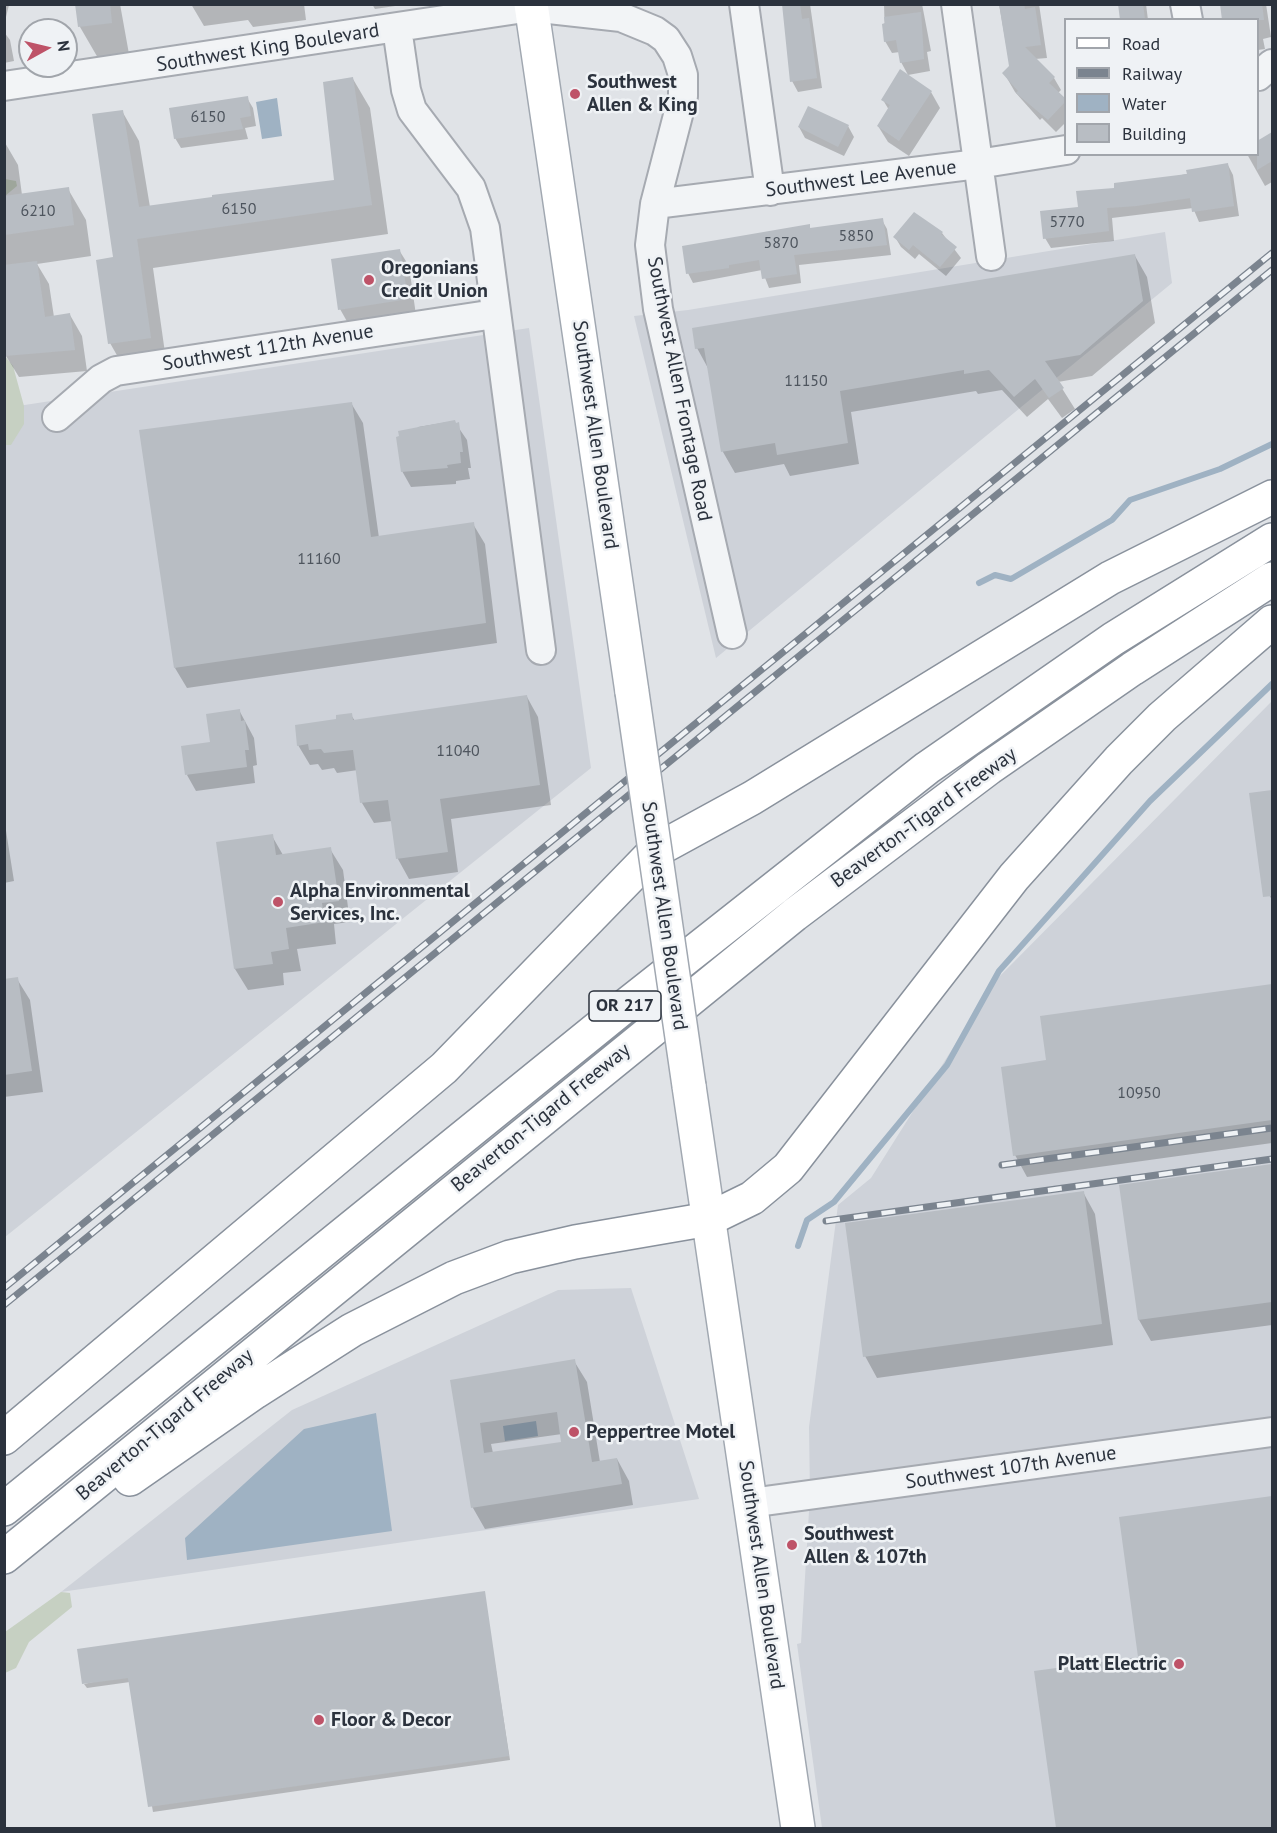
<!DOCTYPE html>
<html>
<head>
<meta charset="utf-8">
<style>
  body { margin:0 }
  #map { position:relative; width:1277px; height:1833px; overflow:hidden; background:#e0e3e7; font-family:"PT Sans",sans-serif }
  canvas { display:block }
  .frame { position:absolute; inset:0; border:6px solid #2b323d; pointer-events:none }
  .legend { position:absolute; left:1064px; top:18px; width:195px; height:138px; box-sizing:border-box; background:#eff2f5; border:2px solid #a1a5ab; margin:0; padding:8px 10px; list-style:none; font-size:18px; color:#2b323d }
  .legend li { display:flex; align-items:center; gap:12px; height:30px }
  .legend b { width:30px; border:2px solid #a1a5ab }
  .north { position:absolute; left:18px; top:18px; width:60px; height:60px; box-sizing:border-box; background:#eff2f5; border:2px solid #a1a5ab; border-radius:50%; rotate:82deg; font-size:16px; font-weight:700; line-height:24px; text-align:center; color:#2b323d }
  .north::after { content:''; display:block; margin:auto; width:21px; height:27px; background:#be5368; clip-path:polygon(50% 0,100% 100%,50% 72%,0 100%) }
</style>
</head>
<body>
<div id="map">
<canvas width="1277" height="1833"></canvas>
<div class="frame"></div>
<ul class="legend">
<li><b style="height:8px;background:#fff"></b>Road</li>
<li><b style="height:8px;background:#7b848f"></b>Railway</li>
<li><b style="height:16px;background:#9fb2c3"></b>Water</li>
<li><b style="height:16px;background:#b8bdc3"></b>Building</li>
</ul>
<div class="north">N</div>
</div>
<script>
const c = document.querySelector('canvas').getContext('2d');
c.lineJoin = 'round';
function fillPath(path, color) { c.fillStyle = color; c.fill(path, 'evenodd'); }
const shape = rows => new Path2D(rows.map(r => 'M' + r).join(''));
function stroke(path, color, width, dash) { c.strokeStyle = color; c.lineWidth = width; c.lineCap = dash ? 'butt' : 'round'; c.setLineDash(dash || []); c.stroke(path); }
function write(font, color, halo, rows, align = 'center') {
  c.font = font + ' "PT Sans",sans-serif'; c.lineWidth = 5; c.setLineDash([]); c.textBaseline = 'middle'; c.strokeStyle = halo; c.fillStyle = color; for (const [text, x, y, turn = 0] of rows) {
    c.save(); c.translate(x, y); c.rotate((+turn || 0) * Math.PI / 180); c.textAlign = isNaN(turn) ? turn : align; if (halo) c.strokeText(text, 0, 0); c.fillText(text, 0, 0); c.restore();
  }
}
fillPath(shape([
  [1165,232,1172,283,716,658,634,316,688,310],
  [529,328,591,768,5,1237,5,408],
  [1272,701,1272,1828,822,1828,797,1644,801,1643,810,1495,809,1427,838,1205,871,1178,995,981],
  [631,1288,699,1499,61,1592,292,1410,558,1290]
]), '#ced2d9');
fillPath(shape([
  [5,179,16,181,17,186,5,196],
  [4,355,13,366,24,406,24,424,11,445,5,445],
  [61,1592,70,1593,72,1607,29,1642,16,1668,5,1673,5,1632]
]), '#c6d0c2');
fillPath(shape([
  [277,98,282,136,262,139,256,102],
  [376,1413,392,1531,187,1560,185,1538,304,1429],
  [536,1421,538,1436,505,1441,503,1426]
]), '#9fb2c3');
fillPath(shape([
  [4,4,9,5,4,25],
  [77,4,120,4,129,54,98,58,80,27],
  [295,4,304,4,306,20,253,27,248,20,204,26,191,4],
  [372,4,402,4,402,5,375,9],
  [784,4,810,4,822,88,798,92,792,81],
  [884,4,922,4,931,51,927,52,930,71,908,75,901,62,900,52,892,53,885,41],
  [999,4,1039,4,1047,58,1035,59,1054,78,1061,90,1058,93,1066,100,1066,122,1056,132,1042,118,1040,120,1015,92,1004,73,1010,67],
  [1119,4,1146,4,1148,20,1121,20],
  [1223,4,1266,4,1271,37,1263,39,1265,49,1258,50,1258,20],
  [4,32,10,40,14,61,4,63],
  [353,79,370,108,388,234,153,268,167,367,127,373,110,343,122,111,139,141,150,207,336,181],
  [931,92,940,108,909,156,888,142,878,126,889,110,883,100],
  [247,98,253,108,256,126,245,128,248,139,181,148,175,138],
  [848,126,854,137,844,156,805,138,799,127],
  [1272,137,1272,182,1265,186,1247,154,1258,154],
  [4,141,18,165,22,195,68,189,86,220,91,256,37,264,49,284,54,317,70,315,82,336,87,371,19,377,6,356],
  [1228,165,1233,175,1239,216,1199,222,1193,208,1112,218,1114,241,1051,248,1045,238,1079,208,1116,189],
  [882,220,887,229,891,255,799,265,801,283,769,288,762,270,693,283,688,273,809,226,811,229],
  [942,233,961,258,946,276,919,254,915,259,901,247,895,237],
  [399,250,409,266,416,315,349,325,340,309],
  [1135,256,1147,277,1155,323,1092,376,1058,382,1075,409,1062,418,1048,399,1027,417,1002,390,978,394,976,391,851,412,859,464,790,476,784,464,735,473,723,452,709,370,697,348],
  [351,403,363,423,379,538,473,524,485,544,497,643,187,688,175,668],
  [454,421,467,440,471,468,468,468,470,479,456,481,456,484,411,487,402,471,418,427],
  [527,697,538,717,551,805,451,819,458,872,409,879,398,859,392,821,374,823,362,803,358,770,337,773,334,768,322,770,318,764,310,765,298,745,351,715,355,721],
  [239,710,254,738,257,765,253,766,255,783,196,791,187,775],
  [1272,792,1272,900,1262,882,1250,795],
  [4,818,14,881,4,883],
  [272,836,283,855,330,849,343,870,350,922,334,924,336,944,297,949,301,971,283,973,284,985,248,990,235,969],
  [17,979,30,1000,43,1092,4,1097,4,981],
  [1272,986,1272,1143,1027,1177,1015,1155,1048,1062,1042,1017],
  [1272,1166,1272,1325,1151,1341,1139,1320,1121,1186],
  [1083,1192,1095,1214,1113,1345,877,1378,865,1356],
  [574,1361,587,1382,600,1462,617,1459,629,1481,633,1505,485,1529,473,1508,452,1381],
  [562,1434,563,1443,493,1453,491,1444],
  [1272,1498,1272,1828,1057,1828,1036,1673,1140,1658,1121,1519],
  [484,1593,510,1760,153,1812,130,1682,87,1688,84,1684]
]), '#0003');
stroke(shape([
  [979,583,995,575,1011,579,1112,520,1130,500,1220,469,1272,444],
  [798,1246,807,1220,834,1202,947,1065,999,971,1150,801,1272,684]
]), '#9fb2c3', 6);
fillPath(shape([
  [75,4,110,4,112,23,78,27],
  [782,4,800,4,802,19,809,18,817,78,790,82],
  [999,4,1024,4,1025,9,1035,7,1041,45,1025,47,1055,77,1049,83,1065,98,1065,102,1048,120,1016,93,1018,91,1002,73,1009,66],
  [1118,4,1143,4,1145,20,1120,20],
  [1220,4,1262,4,1264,20,1222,20],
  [921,12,924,59,900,63,896,40,884,42,882,24,885,23,884,17],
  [900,69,932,91,899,141,877,126,890,105,881,100],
  [353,77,372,205,137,239,151,338,108,344,96,260,113,257,92,114,123,110,139,207,212,197,212,195,334,180,323,82],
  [248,96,251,116,240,118,243,129,174,139,169,108],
  [808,106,849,125,838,147,798,127],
  [1272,132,1272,161,1257,170,1257,141],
  [1228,163,1234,206,1192,212,1190,198,1136,206,1107,208,1109,231,1043,239,1040,211,1078,207,1076,191,1114,188,1114,183,1187,174,1186,170],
  [69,187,74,225,4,235,4,196],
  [914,212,943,232,941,234,957,247,940,267,913,245,909,250,893,237],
  [883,218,887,245,794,255,797,274,762,279,759,260,729,265,729,268,686,274,682,246,810,224,810,228],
  [400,249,408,299,338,310,331,259],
  [1135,254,1143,301,1080,355,1045,361,1064,388,1049,398,1035,379,1014,397,989,370,964,374,964,370,840,391,848,443,777,455,775,443,721,452,704,348,695,349,692,328],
  [37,261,45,317,70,313,75,350,4,356,4,265],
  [352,402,371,537,474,522,486,623,174,668,139,430],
  [455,420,456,423,459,422,463,452,460,452,461,463,447,465,448,468,401,472,396,437,399,436,398,431],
  [527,695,540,785,440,799,448,852,396,859,388,800,360,803,353,750,324,753,321,749,309,750,308,744,297,746,295,725,336,719,336,715,352,713,353,720],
  [240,709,241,721,245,720,249,750,245,750,247,767,185,775,181,746,210,742,206,714],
  [1272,790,1272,896,1263,897,1249,793],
  [273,834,276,855,331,847,339,901,322,903,325,922,286,928,289,949,271,952,273,964,234,969,216,842],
  [18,977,32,1071,4,1075,4,979],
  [1272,984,1272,1120,1013,1156,1001,1067,1046,1060,1040,1016],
  [1272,1164,1272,1302,1138,1320,1119,1185],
  [1084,1191,1102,1324,863,1357,845,1223],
  [575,1359,592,1462,617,1458,622,1484,471,1508,450,1380],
  [557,1412,561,1442,484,1453,480,1423],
  [1272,1496,1272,1828,1056,1828,1034,1671,1138,1657,1119,1517],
  [485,1591,509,1756,148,1807,128,1678,82,1684,77,1649]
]), '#b8bdc3');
const minor = shape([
  [744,4,770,191],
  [956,4,991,256],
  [1185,4,1188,20],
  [397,28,406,90,412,110,471,188,485,228,541,650],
  [1258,76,1272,64],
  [4,86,531,7,621,17,655,31,666,39,677,56,683,75,683,96,655,204,650,245,658,309,732,634],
  [655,204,978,164,1066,150],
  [57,417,101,379,116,371,495,314],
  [750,1503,1272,1432]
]);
const major = shape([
  [531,4,632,692],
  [689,1086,798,1828]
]);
const highway = shape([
  [4,1438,444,1068,655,851,752,798,1110,578,1272,497],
  [130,1479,255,1392,352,1330,454,1278,510,1257,575,1242,709,1219,752,1198,788,1168,1014,877,1119,760,1162,717,1272,622],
  [4,1509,620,1010,927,768,1113,639,1272,540],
  [4,1557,794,915,989,768,1132,669,1272,579]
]);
stroke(minor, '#a6aab1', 32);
stroke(major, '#a1a8b1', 36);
stroke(highway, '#89919c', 36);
stroke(minor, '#f2f4f6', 28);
stroke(major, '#fff', 33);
stroke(highway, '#fff', 33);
const rail = shape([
  [1002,1165,1272,1128],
  [826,1221,1272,1159],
  [4,1288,1272,253],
  [4,1305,1272,270]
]);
stroke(rail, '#7b848f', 7);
stroke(rail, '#eff2f5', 4.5, [14]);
const majorBridge = shape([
  [632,692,689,1086]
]);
stroke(majorBridge, '#a1a8b1', 36, []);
stroke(majorBridge, '#fff', 33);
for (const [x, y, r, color] of [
  [575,94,6,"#be5368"],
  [369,280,6,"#be5368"],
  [278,902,6,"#be5368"],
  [574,1432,6,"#be5368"],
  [792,1545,6,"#be5368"],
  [1179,1664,6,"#be5368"],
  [319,1720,6,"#be5368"]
]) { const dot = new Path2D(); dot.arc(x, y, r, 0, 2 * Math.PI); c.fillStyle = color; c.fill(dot); stroke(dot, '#eff2f5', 2); }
write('16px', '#4e555e', null, [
  ["6150",208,117],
  ["6150",239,209],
  ["6210",38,211],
  ["5770",1067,222],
  ["5850",856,236],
  ["5870",781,243],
  ["11150",806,381],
  ["11160",319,559],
  ["11040",458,751],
  ["10950",1139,1093]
]);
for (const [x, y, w] of [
  [625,1006,72]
]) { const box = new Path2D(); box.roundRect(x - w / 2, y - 15, w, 30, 4.5); c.fillStyle = '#eff2f5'; c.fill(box); stroke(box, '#2b323d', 1.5); }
write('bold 18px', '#2b323d', null, [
  ["OR 217",625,1006]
]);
write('20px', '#2b323d', '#eff2f5', [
  ["Southwest King Boulevard",268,48,-9],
  ["Southwest Lee Avenue",861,179,-7],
  ["Southwest 112th Avenue",268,348,-9],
  ["Southwest Allen Frontage Road",679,389,79],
  ["Southwest Allen Boulevard",595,435,82],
  ["Beaverton-Tigard Freeway",924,818,-36],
  ["Southwest Allen Boulevard",664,916,82],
  ["Beaverton-Tigard Freeway",541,1118,-39],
  ["Beaverton-Tigard Freeway",165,1425,-40],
  ["Southwest 107th Avenue",1011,1468,-8],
  ["Southwest Allen Boulevard",761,1575,82]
]);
write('bold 20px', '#2b323d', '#eff2f5', [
  ["Southwest",587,82],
  ["Allen & King",587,105],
  ["Oregonians",381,268],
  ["Credit Union",381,291],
  ["Alpha Environmental",290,891],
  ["Services, Inc.",290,914],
  ["Peppertree Motel",586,1432],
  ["Southwest",804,1534],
  ["Allen & 107th",804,1557],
  ["Platt Electric",1167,1664,"right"],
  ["Floor & Decor",331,1720]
], 'left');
</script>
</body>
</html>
